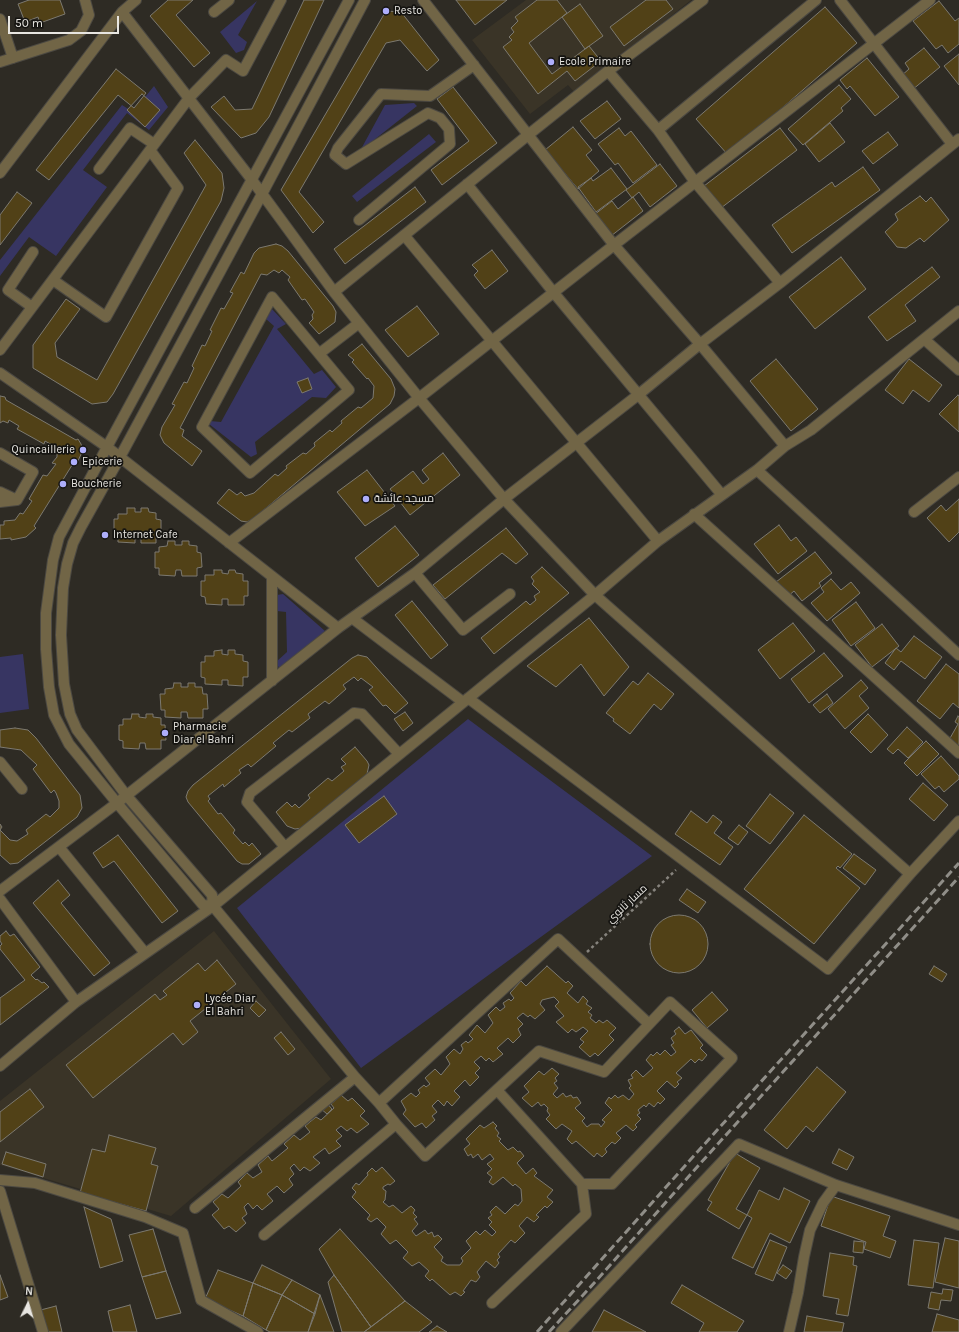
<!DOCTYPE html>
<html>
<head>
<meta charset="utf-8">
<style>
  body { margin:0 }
  #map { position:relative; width:959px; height:1332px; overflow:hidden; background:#2e2b24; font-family:Karla,sans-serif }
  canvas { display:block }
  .north { position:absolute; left:8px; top:1284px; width:40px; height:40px; -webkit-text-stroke:3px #151411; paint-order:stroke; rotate:5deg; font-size:11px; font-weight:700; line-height:16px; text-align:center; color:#e8e6e1 }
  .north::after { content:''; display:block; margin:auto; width:14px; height:18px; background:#e8e6e1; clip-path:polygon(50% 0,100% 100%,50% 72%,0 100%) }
  .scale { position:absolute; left:8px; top:16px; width:111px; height:18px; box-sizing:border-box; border:2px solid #e8e6e1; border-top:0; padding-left:5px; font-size:12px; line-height:14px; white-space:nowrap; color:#e8e6e1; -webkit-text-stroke:3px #151411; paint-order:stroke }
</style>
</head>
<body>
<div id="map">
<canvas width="959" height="1332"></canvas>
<div class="north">N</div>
<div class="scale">50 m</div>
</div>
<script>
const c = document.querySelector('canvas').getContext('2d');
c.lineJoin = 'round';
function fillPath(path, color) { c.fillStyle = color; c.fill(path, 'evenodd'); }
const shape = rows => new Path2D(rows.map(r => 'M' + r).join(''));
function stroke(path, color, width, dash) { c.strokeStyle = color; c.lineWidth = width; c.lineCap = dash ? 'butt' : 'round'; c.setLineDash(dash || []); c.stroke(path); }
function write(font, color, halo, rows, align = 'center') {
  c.font = font + ' Karla,Cairo,sans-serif'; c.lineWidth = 3.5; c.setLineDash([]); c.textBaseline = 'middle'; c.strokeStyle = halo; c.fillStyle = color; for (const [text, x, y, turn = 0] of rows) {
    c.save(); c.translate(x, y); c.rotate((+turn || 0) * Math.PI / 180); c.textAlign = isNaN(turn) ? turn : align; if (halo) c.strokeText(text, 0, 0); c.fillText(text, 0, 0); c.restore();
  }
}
fillPath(shape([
  [526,0,691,0,575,93,568,85,530,114,472,40],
  [214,931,331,1079,171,1216,0,1165,0,1101]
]), '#3a3427');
fillPath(shape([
  [257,1,238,35,247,42,244,50,236,53,220,32],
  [154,86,168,107,149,130,127,113,83,170,107,187,56,256,29,237,0,276,0,260,122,105,133,112],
  [414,103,417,106,360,151,385,105],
  [429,134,436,142,357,202,352,196],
  [272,309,286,324,277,329,314,374,322,370,336,387,326,398,312,397,255,442,257,454,251,457,209,424,210,421,221,422,274,326,266,319],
  [283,594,325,631,280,670,276,662,287,652,286,612,277,611,277,595],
  [23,654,29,709,0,713,0,657],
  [468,719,652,856,361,1068,237,908]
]), '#373562');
const building = shape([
  [29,0,60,0,65,14,40,23,38,17,25,22,18,4,29,0],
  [168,0,193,0,176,15,210,53,194,67,150,16,168,0],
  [304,0,324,0,269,117,256,133,241,138,211,107,224,96,235,110,252,109,304,0],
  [456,0,507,0,475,25,456,0],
  [537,0,557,0,567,13,529,43,552,74,589,46,601,61,575,81,567,71,538,94,503,47,512,40,509,37,514,32,511,28,518,21,515,17,537,0],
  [646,0,666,0,673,9,624,46,610,27,646,0],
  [939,1,955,21,959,18,959,44,948,53,942,45,936,49,913,21,939,1],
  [580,4,603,36,585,49,562,17,580,4],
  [825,7,857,43,728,155,696,119,825,7],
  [386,11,401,12,439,60,427,71,400,40,386,43,299,192,324,222,313,233,281,190,386,11],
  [924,48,940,67,912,90,901,76,909,69,905,63,924,48],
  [959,54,959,85,944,66,959,54],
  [867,58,899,97,875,116,850,86,847,89,840,80,867,58],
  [116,69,146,93,134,108,118,95,49,180,36,170,116,69],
  [839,85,851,99,841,108,843,111,803,145,788,129,839,85],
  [453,87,497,143,442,185,431,170,469,141,437,99,453,87],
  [142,94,160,110,145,127,127,110,142,94],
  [607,101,621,119,595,139,580,121,607,101],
  [830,123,845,142,819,162,805,144,830,123],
  [573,127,592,150,586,155,599,171,578,189,545,150,573,127],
  [619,128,625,136,631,131,657,165,633,183,618,163,615,165,598,144,619,128],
  [780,128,797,150,721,208,704,186,780,128],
  [888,132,898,145,873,164,862,151,888,132],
  [195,140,222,173,224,188,221,201,113,394,107,402,92,404,33,368,33,345,66,299,80,309,55,343,57,357,97,380,206,185,184,153,195,140],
  [660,164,677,186,650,207,639,192,632,198,626,190,660,164],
  [863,167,880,190,792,253,772,225,832,182,835,187,863,167],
  [611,168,627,189,596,212,578,187,591,178,593,181,611,168],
  [415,187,426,202,345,264,334,249,415,187],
  [17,192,32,203,0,245,0,215,17,192],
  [920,196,926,202,931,197,949,220,924,242,920,238,906,248,897,247,885,232,898,220,895,214,920,196],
  [633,197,643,211,611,236,594,215,612,201,618,209,633,197],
  [276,244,282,246,288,251,333,306,336,312,335,322,319,334,309,323,313,319,312,315,314,312,305,299,302,300,288,280,290,277,282,270,279,273,274,270,267,275,261,274,180,428,184,430,182,436,202,451,192,466,164,443,160,435,162,427,175,405,172,404,184,382,187,383,194,368,192,366,202,345,205,346,212,331,210,330,221,308,224,309,233,293,230,292,241,272,244,274,254,253,259,248,276,244],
  [492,250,508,271,485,289,474,275,478,271,472,265,492,250],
  [841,257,866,289,815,329,789,297,841,257],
  [932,267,940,277,905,305,916,321,887,341,868,317,932,267],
  [417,306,439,334,408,357,385,330,417,306],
  [362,344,391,379,395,389,394,396,390,404,253,519,247,522,241,521,217,503,229,489,237,495,241,492,245,496,254,493,275,474,278,476,287,468,286,466,303,453,306,454,315,446,314,443,330,430,332,432,342,423,341,421,358,407,361,408,373,398,374,386,368,378,367,379,352,362,354,360,348,355,362,344],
  [776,359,818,409,791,431,750,381,776,359],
  [909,359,942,385,929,402,913,390,903,404,885,390,909,359],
  [308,378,312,389,302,393,297,382,308,378],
  [958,395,959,396,959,432,939,414,958,395],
  [0,396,5,397,6,400,76,440,78,439,81,444,83,450,77,463,74,462,34,526,36,528,26,537,11,540,11,538,0,539,0,525,4,525,4,521,15,520,20,513,23,514,32,501,29,499,43,475,47,476,56,464,52,463,57,457,57,451,53,449,54,446,45,441,44,444,17,429,19,426,9,420,8,423,3,421,0,423,0,396],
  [443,453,460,475,410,515,390,489,413,471,423,484,429,479,422,470,443,453],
  [367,470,395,506,365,526,337,492,367,470],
  [959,499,959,532,949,542,927,518,941,505,946,511,959,499],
  [127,508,135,508,135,512,141,512,141,508,148,508,149,512,156,513,156,519,161,520,161,534,156,535,156,543,141,543,141,537,135,537,135,543,118,542,118,536,114,535,114,519,118,519,118,514,127,514,127,508],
  [779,525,791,541,796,537,807,551,778,574,754,544,779,525],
  [395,526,419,555,378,587,355,558,395,526],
  [506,528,528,554,516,564,502,553,445,599,433,585,506,528],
  [168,541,175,541,175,545,182,545,182,541,189,541,189,545,197,546,197,552,201,553,202,567,197,568,197,576,182,576,181,570,176,570,175,576,159,575,159,568,155,568,155,552,159,552,159,547,167,546,168,541],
  [815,552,832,573,819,583,821,586,802,601,794,591,787,597,776,582,815,552],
  [542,567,569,593,494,654,481,638,526,601,530,605,536,600,534,596,540,592,532,584,534,581,531,577,542,567],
  [214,570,222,570,222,573,228,574,229,570,235,570,236,573,243,574,243,581,248,581,248,596,244,596,244,605,228,605,228,599,222,599,222,605,206,604,205,597,201,596,201,581,205,581,205,575,214,575,214,570],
  [831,579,841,590,851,582,860,593,827,621,811,603,824,592,821,588,831,579],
  [412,601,448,645,431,659,395,615,412,601],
  [856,602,875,628,851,646,832,620,856,602],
  [589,618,629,667,604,696,581,664,556,687,527,666,589,618],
  [793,623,815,651,780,679,758,650,793,623],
  [882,624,899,646,872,667,855,645,882,624],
  [914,636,942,657,925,679,901,661,894,670,885,663,896,648,901,652,914,636],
  [222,650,222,654,228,655,228,650,235,650,235,654,243,655,243,661,248,662,248,677,243,677,243,686,228,685,228,680,222,680,222,685,205,684,205,678,201,677,201,662,205,662,205,656,214,656,214,651,222,650],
  [824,653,843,676,809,703,791,679,824,653],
  [358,655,367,657,408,703,395,714,386,705,383,706,369,690,373,687,361,678,358,681,354,677,343,685,346,689,329,704,325,701,308,714,310,718,292,732,289,730,273,743,276,746,251,767,248,764,239,770,241,773,224,787,223,784,208,796,210,799,208,801,218,814,221,813,235,830,233,833,243,844,245,842,249,846,252,843,261,854,249,864,242,864,237,861,188,802,186,797,188,791,193,785,352,658,358,655],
  [946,664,959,674,959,708,953,703,940,719,917,701,946,664],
  [648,673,674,694,661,710,654,704,630,734,613,721,614,719,606,713,633,681,638,685,648,673],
  [861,680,868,688,859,696,869,708,845,729,828,709,861,680],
  [174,683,181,683,181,687,188,687,188,683,195,683,195,687,202,687,203,694,207,694,208,709,203,709,203,718,188,718,187,712,181,712,181,718,165,717,165,710,161,710,160,694,165,694,165,689,173,688,174,683],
  [827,694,833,703,820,713,813,705,827,694],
  [405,712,413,723,403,731,394,719,405,712],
  [132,714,139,714,139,717,146,718,146,714,153,714,153,717,161,718,161,725,165,725,166,740,161,740,161,749,146,749,145,743,140,743,139,749,123,748,123,741,119,740,119,725,123,725,123,719,131,719,132,714],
  [868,714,888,735,871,753,850,732,868,714],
  [958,716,959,717,959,746,949,740,958,724,955,722,958,716],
  [907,727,923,742,908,758,898,749,893,754,887,749,907,727],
  [15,728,28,730,36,738,80,795,82,808,77,817,18,863,10,864,0,855,0,824,2,827,0,830,10,840,17,841,28,834,26,830,46,814,50,817,59,808,59,801,56,793,54,790,51,793,33,769,37,765,21,750,0,747,0,730,15,728],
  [926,741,939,754,917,776,904,763,926,741],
  [355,747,367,761,369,765,367,774,302,828,295,829,287,826,276,812,287,802,292,807,295,804,299,808,310,798,308,795,328,778,332,781,344,771,341,767,346,764,341,759,355,747],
  [941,756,959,776,959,779,944,792,939,786,935,789,921,774,941,756],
  [923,783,948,805,934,821,909,799,923,783],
  [770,794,794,813,770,844,746,826,770,794],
  [384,796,397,814,359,843,345,825,384,796],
  [691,811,707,823,713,815,722,822,714,833,733,847,720,865,675,834,691,811],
  [804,815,852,854,840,868,838,866,836,868,860,888,814,944,744,889,804,815],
  [739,825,748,832,738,845,728,838,739,825],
  [118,835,178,911,162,923,114,861,103,868,93,853,118,835],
  [854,854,876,870,865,885,843,868,854,854],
  [58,880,70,895,61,903,110,963,94,976,33,903,58,880],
  [687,889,706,902,698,913,679,900,687,889],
  '650 944a29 29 0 1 1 58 0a29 29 0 1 1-58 0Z',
  [6,931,10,936,14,934,40,967,31,975,36,980,37,979,42,983,44,982,49,987,0,1025,0,998,25,980,0,949,0,946,2,944,0,941,0,936,6,931],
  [217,960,236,984,190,1021,198,1032,183,1045,173,1033,93,1098,66,1065,155,994,160,1000,167,995,163,991,198,963,205,971,217,960],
  [547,966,566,983,568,981,573,986,567,993,578,1003,583,996,588,1001,586,1004,592,1008,588,1012,592,1015,590,1018,596,1023,599,1020,603,1023,607,1020,616,1028,609,1035,614,1040,598,1056,595,1053,590,1057,579,1047,584,1042,580,1039,588,1031,583,1027,576,1032,572,1029,568,1033,556,1022,564,1016,555,1006,559,1002,554,997,542,1000,540,1004,545,1010,535,1019,530,1015,528,1017,523,1013,517,1018,523,1024,518,1029,521,1035,513,1043,508,1038,497,1048,503,1054,493,1062,489,1058,486,1061,481,1056,474,1062,480,1068,475,1073,479,1077,470,1086,465,1080,454,1091,460,1097,452,1106,447,1101,444,1106,438,1100,432,1106,437,1112,432,1116,435,1120,426,1128,422,1123,415,1127,403,1114,406,1110,401,1101,411,1093,416,1097,420,1093,418,1090,424,1085,426,1087,430,1084,425,1078,435,1069,441,1075,450,1064,446,1057,454,1049,460,1054,463,1049,461,1045,466,1041,468,1043,473,1039,469,1035,477,1025,485,1033,493,1023,488,1015,496,1007,500,1011,505,1007,503,1003,509,999,511,1001,514,998,510,993,521,981,526,986,547,966],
  [934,966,947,974,942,982,929,974,934,966],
  [712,992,728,1010,707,1028,692,1010,712,992],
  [256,1001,266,1010,259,1017,250,1008,256,1001],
  [679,1027,685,1034,691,1030,703,1045,700,1048,707,1055,702,1061,699,1059,695,1063,691,1059,676,1073,682,1078,677,1082,679,1084,675,1088,667,1081,657,1091,665,1099,660,1104,658,1102,654,1107,649,1103,646,1107,644,1105,638,1110,640,1113,637,1115,641,1119,635,1125,637,1127,633,1131,626,1125,616,1133,621,1138,615,1144,612,1142,605,1149,607,1152,602,1157,597,1153,594,1157,576,1141,572,1144,567,1139,572,1131,562,1124,556,1129,546,1119,550,1115,547,1111,548,1108,544,1104,541,1106,538,1102,532,1107,522,1098,529,1092,524,1086,539,1071,544,1075,552,1068,559,1074,555,1078,557,1081,554,1083,558,1088,553,1094,557,1098,563,1093,566,1097,571,1095,573,1098,577,1097,581,1103,575,1108,585,1118,582,1121,587,1127,591,1124,599,1124,601,1127,605,1122,602,1120,612,1110,605,1103,609,1097,611,1099,615,1095,618,1098,623,1095,629,1100,634,1094,629,1088,631,1086,628,1080,633,1078,631,1075,636,1070,643,1077,653,1068,646,1060,651,1054,653,1056,657,1052,660,1055,665,1050,671,1056,676,1052,671,1045,674,1043,671,1038,676,1034,674,1031,679,1027],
  [281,1032,295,1049,288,1055,274,1038,281,1032],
  [817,1067,846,1092,813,1132,806,1126,787,1149,764,1130,817,1067],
  [30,1089,44,1107,0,1142,0,1112,30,1089],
  [341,1095,348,1101,352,1098,365,1111,360,1116,369,1124,357,1133,351,1128,347,1131,341,1126,336,1130,342,1136,336,1141,341,1146,329,1154,325,1148,313,1157,320,1163,310,1171,304,1167,300,1171,294,1164,290,1168,294,1174,289,1179,293,1185,284,1193,277,1186,267,1194,273,1201,262,1210,257,1205,253,1209,248,1203,244,1207,247,1214,242,1218,246,1223,236,1232,229,1226,224,1229,212,1215,219,1209,213,1202,222,1194,228,1198,241,1186,238,1182,247,1173,253,1178,262,1172,258,1165,268,1156,272,1161,288,1148,284,1144,294,1135,300,1140,310,1132,305,1126,316,1117,321,1120,334,1108,331,1104,341,1095],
  [326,1102,332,1109,327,1114,320,1108,326,1102],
  [493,1122,497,1126,495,1128,499,1133,497,1136,501,1139,499,1141,508,1150,513,1147,518,1152,520,1151,524,1156,517,1163,526,1174,533,1168,537,1173,534,1176,553,1190,547,1197,553,1202,547,1208,545,1206,536,1215,539,1217,534,1222,527,1217,519,1226,525,1233,515,1243,511,1240,498,1254,500,1257,497,1260,499,1263,495,1268,486,1261,477,1272,480,1277,476,1282,471,1280,463,1291,465,1292,461,1296,455,1292,450,1295,432,1279,430,1281,425,1276,429,1271,419,1262,412,1266,403,1258,408,1252,396,1240,390,1244,381,1234,386,1227,377,1218,371,1222,367,1219,370,1215,352,1197,356,1192,352,1188,356,1183,359,1185,368,1175,367,1173,372,1168,376,1172,382,1167,395,1181,390,1185,388,1184,383,1187,383,1189,386,1191,385,1200,383,1202,389,1207,393,1205,402,1213,411,1206,415,1210,413,1213,417,1217,414,1219,418,1224,412,1231,416,1236,425,1230,428,1234,432,1232,434,1237,438,1235,442,1239,434,1247,443,1257,441,1261,447,1265,460,1265,463,1261,461,1258,471,1248,466,1241,476,1231,480,1235,485,1230,492,1236,496,1232,489,1225,492,1222,488,1218,492,1215,490,1212,496,1206,505,1214,515,1204,518,1206,522,1201,521,1189,515,1184,513,1186,503,1177,493,1185,489,1182,492,1177,487,1173,492,1169,487,1164,494,1159,490,1154,482,1160,478,1154,473,1158,471,1154,468,1156,464,1149,470,1144,466,1139,480,1125,484,1128,493,1122],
  [109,1135,156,1148,151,1164,158,1166,146,1211,80,1193,92,1149,105,1152,109,1135],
  [839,1149,854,1157,847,1170,832,1163,839,1149],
  [6,1152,46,1164,43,1177,2,1164,6,1152],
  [735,1153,760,1168,736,1209,747,1215,739,1229,707,1210,712,1202,708,1200,735,1153],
  [784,1188,810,1201,790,1243,770,1233,753,1268,732,1258,752,1218,747,1215,759,1190,779,1200,784,1188],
  [831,1196,890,1216,883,1236,896,1241,890,1258,864,1249,866,1242,821,1226,831,1196],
  [84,1207,111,1219,123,1261,100,1268,84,1207],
  [153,1229,166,1271,142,1277,129,1235,153,1229],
  [340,1229,405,1301,371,1327,334,1275,319,1249,340,1229],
  [945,1238,959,1241,959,1288,935,1282,945,1238],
  [770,1240,787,1247,773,1281,755,1274,770,1240],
  [914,1240,939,1243,933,1288,908,1285,914,1240],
  [854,1241,864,1242,863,1253,853,1252,854,1241],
  [830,1253,854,1257,853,1265,857,1266,848,1316,836,1314,839,1299,823,1296,830,1253],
  [262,1265,292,1280,282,1295,253,1283,262,1265],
  [783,1265,792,1271,786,1279,777,1273,783,1265],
  [218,1270,253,1283,243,1316,205,1299,218,1270],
  [166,1271,181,1313,156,1319,142,1277,166,1271],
  [0,1275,8,1297,0,1300,0,1275],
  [334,1275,371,1327,364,1332,342,1332,328,1282,334,1275],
  [292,1280,320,1295,315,1314,282,1295,292,1280],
  [253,1283,282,1295,266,1330,243,1316,253,1283],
  [682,1285,744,1321,737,1332,699,1332,704,1323,671,1303,682,1285],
  [943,1289,953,1290,951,1301,941,1300,939,1310,928,1308,931,1292,942,1294,943,1289],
  [282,1295,315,1314,308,1332,270,1332,266,1330,282,1295],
  [320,1295,334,1332,308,1332,320,1295],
  [405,1301,432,1322,419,1332,364,1332,405,1301],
  [130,1305,137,1332,113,1332,108,1311,130,1305],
  [56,1306,62,1332,38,1332,33,1312,56,1306],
  [604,1310,646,1332,592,1332,604,1310],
  [937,1314,959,1320,959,1332,932,1332,937,1314],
  [807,1316,844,1323,842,1332,804,1332,807,1316],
  [437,1326,447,1332,429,1332,437,1326]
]);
fillPath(building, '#514117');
stroke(building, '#7c7970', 1);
const street = shape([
  [423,0,614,245,700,344,785,446],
  [840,0,952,144],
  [122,12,136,0],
  [214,12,229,0],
  [0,19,13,58],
  [0,62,69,40,81,31,89,15,85,0],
  [608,71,658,130,695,182,780,283],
  [658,130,816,0],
  [99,169,130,128,154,144],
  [0,173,122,12,252,180,334,292,419,398,504,499,595,595,910,874,959,821],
  [467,184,554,293,722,495],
  [359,220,450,144,449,129,440,118,428,113,346,164,335,155,338,148,381,94,430,96,474,65],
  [404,235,658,541],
  [53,280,106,317,178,188,150,150],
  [334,292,528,135,608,71,703,0],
  [272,297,349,390,250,473,202,427,272,297],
  [32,307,8,290,33,252],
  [924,339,959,370],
  [0,350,189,98,226,60,243,71,281,0],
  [320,353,359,323],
  [0,373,107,447,338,628,352,618,463,702],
  [0,453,33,472,17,500],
  [757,470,959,655],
  [0,492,17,500],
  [0,502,17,500],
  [914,512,959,477],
  [694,514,959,753],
  [229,543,419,398,614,245,930,0],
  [415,573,463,630,510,594],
  [352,618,415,573,504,499,638,395,700,344,780,283,959,139],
  [272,681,272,577],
  [468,698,828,969,910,874],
  [0,762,22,789],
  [59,847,145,953],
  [285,847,247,802,250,793,354,713,362,714,399,754],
  [0,891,117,803,338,628],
  [0,899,76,1002,0,1066],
  [213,906,203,905,117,803,69,744,54,715,49,687,46,649,46,613,53,560,59,537,107,447,349,0],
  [76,1002,213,906,595,595,658,541,757,470,785,446,811,430,959,311],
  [355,1077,379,1103,558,939,649,1024],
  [396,1124,425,1156,539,1051,604,1072,670,1002,732,1058,612,1184,582,1184],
  [0,1180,35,1183,145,1217,183,1233,201,1300,258,1332],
  [0,1191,43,1332],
  [195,1208,355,1077,213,906,212,895,126,795,77,730,70,714,64,684,61,635,63,588,67,564,73,543,81,527,120,457,262,194,365,0],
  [264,1235,396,1124,379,1103],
  [492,1303,586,1214,582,1184,497,1090],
  [561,1332,739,1144,836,1185,959,1225],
  [789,1332,798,1293,804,1257,810,1230,823,1203,836,1185]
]);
stroke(street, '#4c4942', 12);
stroke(shape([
  [587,952,676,870]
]), '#86837d', 2.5, [3, 3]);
stroke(street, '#716546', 10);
stroke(shape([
  [537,1332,691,1159,959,863],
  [549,1332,596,1281,698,1166,959,877]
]), '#908e88', 3, [8, 4]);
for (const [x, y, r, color] of [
  [386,11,4,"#aeaefb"],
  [551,62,4,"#aeaefb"],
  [83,450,4,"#aeaefb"],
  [74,462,4,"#aeaefb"],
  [63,484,4,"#aeaefb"],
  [366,499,4,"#aeaefb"],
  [105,535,4,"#aeaefb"],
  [165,733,4,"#aeaefb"],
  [197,1005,4,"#aeaefb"]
]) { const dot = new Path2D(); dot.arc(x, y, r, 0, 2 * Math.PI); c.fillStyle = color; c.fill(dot); stroke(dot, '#151411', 1.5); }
write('11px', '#e8e6e1', '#151411', [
  ["Resto",394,11],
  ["Ecole Primaire",559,62],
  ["Quincaillerie",75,450,"right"],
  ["Epicerie",82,462],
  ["Boucherie",71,484],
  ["مسجد عائشة",374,499],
  ["Internet Cafe",113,535],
  ["Pharmacie",173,727],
  ["Diar el Bahri",173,740],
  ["Lycée Diar",205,999],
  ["El Bahri",205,1012]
], 'left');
write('11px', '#e8e6e1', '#151411', [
  ["مسار ثانوي",627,904,-43]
]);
</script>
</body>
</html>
